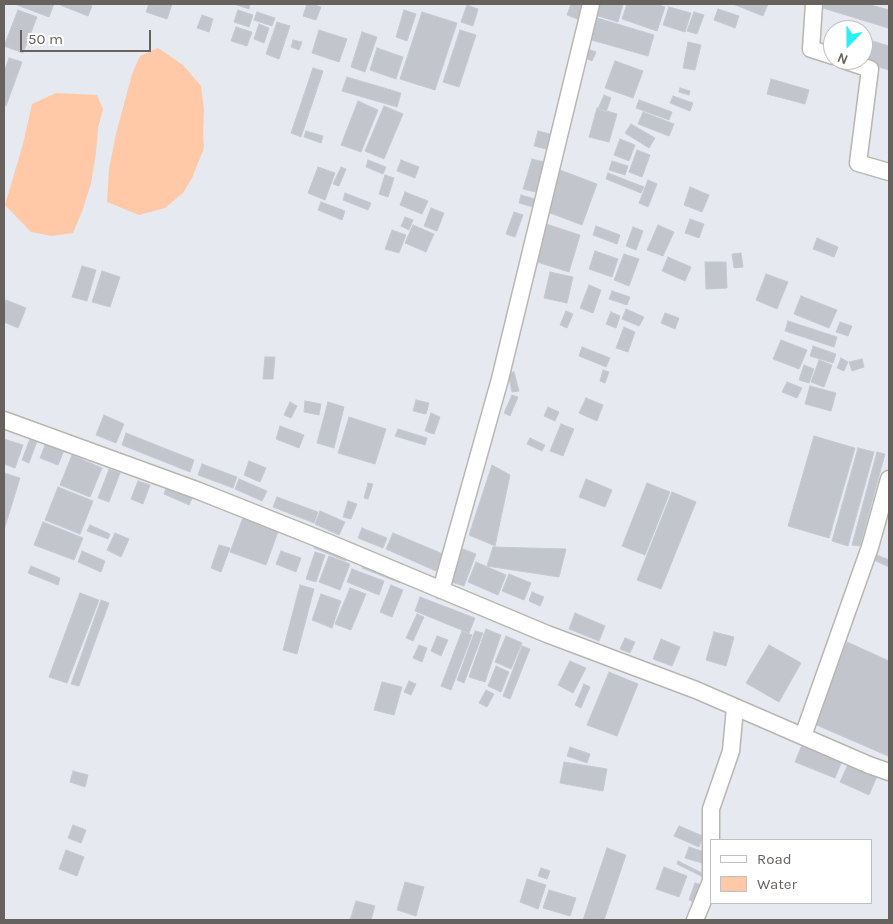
<!DOCTYPE html>
<html>
<head>
<meta charset="utf-8">
<style>
  body { margin:0 }
  #map { position:relative; width:893px; height:924px; overflow:hidden; background:#e6e9f0; font-family:Karla,sans-serif }
  canvas { display:block }
  .frame { position:absolute; inset:0; border:5px solid #67625d; pointer-events:none }
  .legend { position:absolute; left:710px; top:839px; width:162px; height:65px; box-sizing:border-box; background:#fff; border:1px solid #c2c0be; margin:0; padding:6px 9px; list-style:none; font-size:15px; color:#67625d }
  .legend li { display:flex; align-items:center; gap:10px; height:25px }
  .legend b { width:25px; border:1px solid #c2c0be }
  .north { position:absolute; left:823px; top:20px; width:50px; height:50px; box-sizing:border-box; background:#fff; border:1px solid #c2c0be; border-radius:50%; rotate:202deg; font-size:14px; font-weight:700; line-height:20px; text-align:center; color:#67625d }
  .north::after { content:''; display:block; margin:auto; width:18px; height:22px; background:#29f0f3; clip-path:polygon(50% 0,100% 100%,50% 72%,0 100%) }
  .scale { position:absolute; left:20px; top:30px; width:131px; height:22px; box-sizing:border-box; border:2px solid #67625d; border-top:0; padding-left:6px; font-size:15px; line-height:18px; white-space:nowrap; color:#67625d; -webkit-text-stroke:4px #fff; paint-order:stroke }
</style>
</head>
<body>
<div id="map">
<canvas width="893" height="924"></canvas>
<div class="frame"></div>
<ul class="legend">
<li><b style="height:6px;background:#fff"></b>Road</li>
<li><b style="height:14px;background:#ffc8a7"></b>Water</li>
</ul>
<div class="north">N</div>
<div class="scale">50 m</div>
</div>
<script>
const c = document.querySelector('canvas').getContext('2d');
c.lineJoin = 'round';
function fillPath(path, color) { c.fillStyle = color; c.fill(path, 'evenodd'); }
const shape = rows => new Path2D(rows.map(r => 'M' + r).join(''));
function stroke(path, color, width, dash) { c.strokeStyle = color; c.lineWidth = width; c.lineCap = dash ? 'butt' : 'round'; c.setLineDash(dash || []); c.stroke(path); }
fillPath(shape([
  [158,48,183,65,201,86,204,110,203,134,204,148,192,178,183,193,165,208,139,215,107,202,109,169,116,134,132,74,140,56],
  [56,93,97,95,103,109,98,128,96,153,91,183,83,209,73,233,52,236,31,232,5,205,23,144,32,104]
]), '#ffc8a7');
const building = shape([
  [18,4,54,4,49,17,17,5,18,4],
  [60,4,86,4,92,6,88,16,60,5,60,4],
  [149,4,172,4,167,19,146,12,149,4],
  [234,4,250,4,249,9,234,4],
  [307,4,312,4,321,7,316,20,303,16,307,4],
  [571,4,586,4,580,20,567,15,571,4],
  [599,4,623,4,618,22,595,15,599,4],
  [627,4,656,4,665,7,657,31,622,19,627,4],
  [733,4,768,4,763,16,733,4],
  [825,4,867,4,889,10,889,23,888,28,823,8,825,4],
  [467,5,478,9,473,26,461,22,467,5],
  [669,7,691,13,685,32,663,25,669,7],
  [718,9,739,16,735,28,714,20,718,9],
  [18,10,37,17,23,53,4,46,18,10],
  [238,10,253,15,249,27,234,22,238,10],
  [404,10,416,14,407,41,396,37,404,10],
  [257,12,275,18,272,26,254,20,257,12],
  [422,12,457,23,435,90,400,79,422,12],
  [694,12,704,15,697,34,687,31,694,12],
  [202,15,213,19,209,32,197,28,202,15],
  [594,17,654,35,648,56,588,39,594,17],
  [277,22,290,26,279,59,266,54,277,22],
  [259,24,269,28,264,43,254,39,259,24],
  [236,27,252,32,247,46,231,41,236,27],
  [319,30,347,39,339,62,312,53,319,30],
  [460,30,476,35,459,87,443,82,460,30],
  [362,32,377,37,365,72,351,67,362,32],
  [863,38,889,46,889,70,854,60,863,60,863,38],
  [293,40,302,42,299,50,291,47,293,40],
  [688,42,701,45,695,70,683,68,688,42],
  [377,48,403,57,396,79,370,70,377,48],
  [585,48,596,52,592,61,581,56,585,48],
  [9,58,22,62,6,106,4,105,4,72,9,58],
  [615,61,643,71,633,98,605,88,615,61],
  [313,68,323,71,301,137,291,133,313,68],
  [347,77,401,93,397,107,342,91,347,77],
  [771,79,809,90,805,104,767,94,771,79],
  [680,88,690,91,689,95,679,92,680,88],
  [604,95,611,98,606,112,598,109,604,95],
  [673,96,693,103,690,111,670,103,673,96],
  [639,100,672,112,669,120,636,108,639,100],
  [358,101,378,110,361,152,341,145,358,101],
  [384,106,403,114,384,159,365,151,384,106],
  [597,108,617,114,609,142,589,137,597,108],
  [643,112,674,124,669,136,638,124,643,112],
  [631,124,655,138,649,148,625,133,631,124],
  [306,131,323,136,321,143,304,137,306,131],
  [538,131,550,134,546,149,534,146,538,131],
  [620,139,635,145,629,161,614,155,620,139],
  [637,150,650,155,642,177,629,172,637,150],
  [532,159,544,162,536,192,523,189,532,159],
  [368,160,386,167,383,174,366,167,368,160],
  [401,160,419,167,415,178,397,171,401,160],
  [612,161,628,166,625,175,609,170,612,161],
  [318,167,335,173,325,200,308,193,318,167],
  [341,167,346,169,339,186,333,184,341,167],
  [560,170,597,184,582,225,545,211,560,170],
  [608,173,644,187,641,193,606,179,608,173],
  [385,175,394,178,388,197,379,194,385,175],
  [648,180,657,184,648,207,639,203,648,180],
  [690,187,709,195,702,212,684,205,690,187],
  [405,192,428,201,422,214,400,205,405,192],
  [345,193,371,203,368,210,343,200,345,193],
  [521,195,535,199,533,207,519,203,521,195],
  [321,202,345,211,342,220,318,210,321,202],
  [431,208,444,213,437,231,424,226,431,208],
  [514,212,523,215,515,237,506,234,514,212],
  [405,217,413,220,409,230,401,226,405,217],
  [690,219,704,224,699,238,685,233,690,219],
  [546,224,580,235,569,272,534,261,546,224],
  [413,225,434,234,426,252,405,243,413,225],
  [658,225,674,232,663,256,647,250,658,225],
  [596,226,620,235,617,244,593,235,596,226],
  [633,227,643,231,636,250,626,246,633,227],
  [392,230,406,235,399,253,385,249,392,230],
  [817,238,838,247,834,257,813,249,817,238],
  [595,251,618,259,612,277,589,269,595,251],
  [741,253,743,267,734,268,732,254,741,253],
  [624,254,639,259,629,286,614,280,624,254],
  [668,257,691,267,685,281,662,271,668,257],
  [705,262,726,262,727,288,706,289,705,262],
  [82,266,96,270,87,301,72,297,82,266],
  [102,271,120,277,110,307,92,302,102,271],
  [550,272,573,277,567,303,544,298,550,272],
  [766,274,788,282,777,309,756,300,766,274],
  [589,285,601,290,593,313,580,308,589,285],
  [612,291,630,297,627,305,609,299,612,291],
  [801,296,837,310,829,328,794,314,801,296],
  [6,300,26,308,18,328,4,322,4,305,6,300],
  [626,309,644,317,639,326,622,319,626,309],
  [566,311,573,314,567,328,560,325,566,311],
  [611,312,620,316,616,328,606,324,611,312],
  [665,313,679,318,675,329,661,323,665,313],
  [788,321,837,337,834,347,785,331,788,321],
  [840,322,852,326,848,336,836,332,840,322],
  [624,327,635,332,628,352,616,348,624,327],
  [781,340,807,350,799,369,773,359,781,340],
  [813,346,836,354,833,363,810,356,813,346],
  [582,347,610,358,606,367,579,356,582,347],
  [265,357,275,357,273,379,263,379,265,357],
  [841,358,848,362,844,371,837,368,841,358],
  [862,359,864,367,852,371,849,362,862,359],
  [819,360,832,365,824,387,811,382,819,360],
  [804,365,814,369,809,383,799,380,804,365],
  [603,370,609,372,605,383,600,381,603,370],
  [514,372,519,391,512,392,508,373,514,372],
  [787,382,802,388,797,398,782,392,787,382],
  [810,386,836,393,831,411,805,404,810,386],
  [512,395,518,397,510,416,504,413,512,395],
  [586,398,603,405,597,421,579,413,586,398],
  [416,400,429,403,426,414,413,411,416,400],
  [305,401,321,404,319,415,304,412,305,401],
  [290,402,297,406,291,418,284,415,290,402],
  [328,402,344,407,334,448,317,443,328,402],
  [548,407,559,412,555,421,544,416,548,407],
  [431,413,440,417,434,434,425,431,431,413],
  [104,415,124,424,116,443,96,435,104,415],
  [349,417,386,429,375,464,338,453,349,417],
  [561,424,574,429,563,456,550,451,561,424],
  [280,426,304,435,299,448,276,439,280,426],
  [398,429,427,438,425,445,395,436,398,429],
  [126,433,194,460,190,472,122,445,126,433],
  [814,436,855,448,829,538,788,526,814,436],
  [530,438,545,445,542,451,527,444,530,438],
  [4,439,23,445,15,468,4,464,4,439],
  [30,439,37,441,29,463,22,460,30,439],
  [47,440,65,448,58,465,40,458,47,440],
  [858,448,874,452,848,546,832,541,858,448],
  [877,452,885,454,860,546,852,545,877,452],
  [72,455,102,468,90,497,60,485,72,455],
  [249,461,266,468,260,482,244,475,249,461],
  [202,464,237,477,233,488,198,475,202,464],
  [492,465,510,475,495,546,469,535,492,465],
  [109,469,120,473,109,502,98,498,109,469],
  [4,473,20,478,4,530,4,473],
  [239,479,267,491,262,501,235,489,239,479],
  [586,479,612,490,605,507,579,497,586,479],
  [138,481,150,485,143,504,131,499,138,481],
  [168,483,194,494,189,505,164,494,168,483],
  [368,483,373,484,368,499,364,498,368,483],
  [647,483,670,492,645,555,622,546,647,483],
  [58,487,93,501,80,534,45,520,58,487],
  [672,492,696,502,661,589,637,580,672,492],
  [277,497,318,512,314,523,273,507,277,497],
  [348,501,357,504,351,519,343,517,348,501],
  [320,511,345,522,339,535,315,524,320,511],
  [244,515,279,529,266,565,230,552,244,515],
  [43,522,83,538,74,560,34,545,43,522],
  [90,525,110,534,108,539,87,531,90,525],
  [362,528,387,538,383,548,358,538,362,528],
  [115,533,129,539,121,557,107,550,115,533],
  [393,533,443,554,436,571,386,549,393,533],
  [316,541,349,554,346,561,314,548,316,541],
  [219,545,230,548,221,572,211,568,219,545],
  [493,547,566,549,559,577,487,566,493,547],
  [460,548,476,554,464,586,448,581,460,548],
  [82,551,105,561,101,572,78,562,82,551],
  [281,551,301,558,296,572,276,564,281,551],
  [315,552,325,555,316,582,306,579,315,552],
  [877,555,889,560,889,567,874,560,877,555],
  [329,556,350,564,340,590,319,582,329,556],
  [365,561,402,576,400,583,362,568,365,561],
  [476,562,506,575,498,595,468,582,476,562],
  [31,566,60,578,58,585,28,573,31,566],
  [352,569,384,581,379,595,347,582,352,569],
  [509,574,531,583,524,600,502,591,509,574],
  [300,585,314,589,297,654,283,650,300,585],
  [391,585,403,590,392,617,380,612,391,585],
  [350,588,366,594,351,630,335,624,350,588],
  [532,592,544,597,540,606,529,601,532,592],
  [80,593,99,600,67,683,49,677,80,593],
  [321,594,341,601,332,628,312,620,321,594],
  [420,597,475,618,469,633,415,611,420,597],
  [101,600,109,603,79,686,71,684,101,600],
  [575,613,605,626,599,641,569,629,575,613],
  [417,614,424,617,413,641,406,638,417,614],
  [486,629,501,635,485,682,469,677,486,629],
  [462,631,472,635,451,690,441,686,462,631],
  [475,631,483,633,464,683,457,680,475,631],
  [714,632,734,637,726,666,706,660,714,632],
  [437,636,448,640,441,656,431,651,437,636],
  [506,636,522,643,511,669,495,662,506,636],
  [625,638,635,642,630,653,620,649,625,638],
  [661,639,680,647,672,666,653,659,661,639],
  [847,642,889,661,889,753,888,756,812,723,847,642],
  [419,645,427,648,422,662,413,658,419,645],
  [769,645,801,663,779,702,746,683,769,645],
  [522,646,530,649,510,699,503,696,522,646],
  [570,661,586,668,573,693,558,685,570,661],
  [496,666,509,672,501,692,488,686,496,666],
  [609,672,638,684,617,736,587,725,609,672],
  [409,681,416,684,411,695,404,692,409,681],
  [382,682,402,687,394,715,374,710,382,682],
  [584,684,590,687,581,708,575,705,584,684],
  [486,690,494,694,487,707,479,703,486,690],
  [802,745,842,761,835,778,795,762,802,745],
  [570,747,590,754,587,763,567,756,570,747],
  [564,762,607,769,603,791,560,783,564,762],
  [849,762,878,774,869,795,840,782,849,762],
  [73,771,88,775,85,787,70,782,73,771],
  [73,825,86,830,81,843,68,838,73,825],
  [679,826,703,836,699,847,674,836,679,826],
  [689,847,705,852,702,863,685,858,689,847],
  [607,848,626,855,604,920,583,920,607,848],
  [66,850,84,857,77,876,59,869,66,850],
  [678,861,704,874,703,877,677,864,678,861],
  [664,867,687,876,679,897,656,889,664,867],
  [541,868,550,871,547,879,538,876,541,868],
  [527,879,546,885,538,909,520,902,527,879],
  [405,882,424,887,416,916,397,910,405,882],
  [695,883,703,885,696,903,689,900,695,883],
  [549,890,576,898,570,916,543,908,549,890],
  [356,901,375,906,371,920,350,920,356,901]
]);
fillPath(building, '#c2c5cb');
stroke(building, '#c3cad6', 1);
const street = shape([
  [814,4,811,49,833,56],
  [843,60,870,69,858,163,889,172],
  [4,420,199,491,327,542,547,634,696,690,869,765,889,772],
  [441,590,500,379,591,4],
  [803,736,870,547,889,479],
  [695,920,711,881,711,809,731,751,735,708]
]);
stroke(street, '#b9b5b1', 19);
stroke(street, '#fff', 16);
</script>
</body>
</html>
